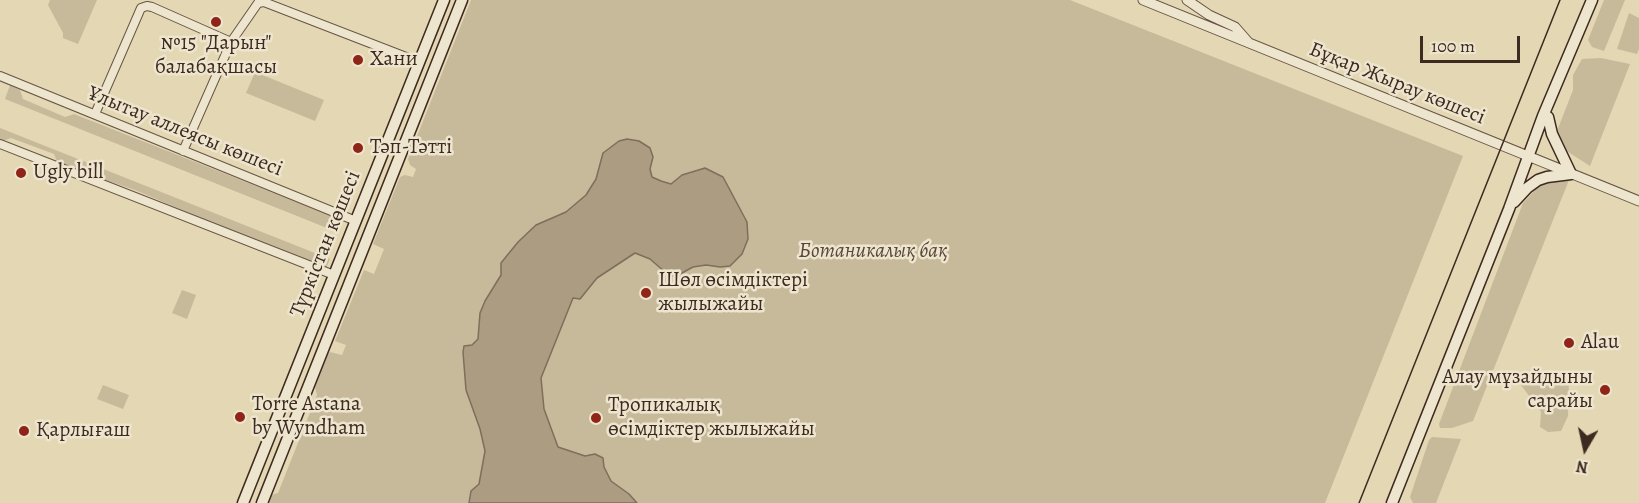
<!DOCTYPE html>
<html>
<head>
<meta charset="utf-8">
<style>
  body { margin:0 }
  #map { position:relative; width:1639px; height:503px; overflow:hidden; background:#e3d7b4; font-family:Alegreya,serif }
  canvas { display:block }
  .north { position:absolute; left:1555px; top:419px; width:60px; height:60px; -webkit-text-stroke:4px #ede5ce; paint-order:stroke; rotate:189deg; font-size:16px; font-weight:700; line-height:24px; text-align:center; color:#3d2a20 }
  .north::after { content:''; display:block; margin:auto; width:21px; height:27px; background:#3d2a20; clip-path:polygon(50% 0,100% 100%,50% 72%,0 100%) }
  .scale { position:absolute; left:1420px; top:36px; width:100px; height:27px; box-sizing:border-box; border:3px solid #3d2a20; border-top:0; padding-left:8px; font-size:18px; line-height:21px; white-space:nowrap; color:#3d2a20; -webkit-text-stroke:4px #ede5ce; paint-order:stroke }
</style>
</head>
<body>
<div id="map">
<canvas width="1639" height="503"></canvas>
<div class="north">N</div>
<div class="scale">100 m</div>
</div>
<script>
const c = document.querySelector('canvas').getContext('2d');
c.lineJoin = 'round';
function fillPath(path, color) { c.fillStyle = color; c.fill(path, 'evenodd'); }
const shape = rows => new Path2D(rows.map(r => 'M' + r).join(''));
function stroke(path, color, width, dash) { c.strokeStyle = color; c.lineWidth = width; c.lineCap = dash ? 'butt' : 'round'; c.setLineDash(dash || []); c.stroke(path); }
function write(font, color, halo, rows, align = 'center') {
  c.font = font + ' Alegreya,serif'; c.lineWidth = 5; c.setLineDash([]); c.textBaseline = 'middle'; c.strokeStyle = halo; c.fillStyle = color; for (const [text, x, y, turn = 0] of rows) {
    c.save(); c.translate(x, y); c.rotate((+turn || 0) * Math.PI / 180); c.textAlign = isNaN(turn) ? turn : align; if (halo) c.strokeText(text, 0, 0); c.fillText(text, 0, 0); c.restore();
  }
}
fillPath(shape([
  [50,0,97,0,78,44,63,38,63,33,48,5],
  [471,0,1070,0,1463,156,1325,503,269,503,271,495,278,493,317,395,315,387,326,356,330,352,342,355,346,345,335,341,364,270,374,274,384,249,373,244,400,177,405,175,413,177,416,169,410,165,408,159],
  [1604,0,1625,0,1604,51,1592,47,1588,40],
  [1629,13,1639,18,1639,49,1637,54,1617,49],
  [1601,58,1630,64,1590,166,1565,150,1557,131,1573,90,1573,75,1582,59],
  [255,72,324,100,315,121,246,93],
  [10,85,20,90,23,99,65,117,74,114,342,220,337,232,5,99],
  [0,128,330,259,325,271,135,190,58,164,54,154,11,138,0,142],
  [1569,180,1473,421,1452,428,1440,428,1439,424,1523,203,1539,186,1546,182],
  [182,290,196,295,187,319,172,313],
  [1531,376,1569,377,1568,416,1561,431,1548,432,1540,427,1541,412,1521,385],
  [103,385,129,395,123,409,97,399],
  [1432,437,1461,439,1436,503,1413,503,1410,497,1429,440]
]), '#c7ba9b');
const water = shape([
  [627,139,639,141,650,148,653,157,650,169,652,177,661,181,671,184,682,175,705,168,723,177,747,222,748,239,742,254,730,266,720,267,706,265,693,267,682,273,672,276,666,273,650,259,635,253,597,278,580,299,573,298,541,378,544,409,558,447,585,456,595,454,603,458,604,467,611,481,629,494,637,503,469,503,471,491,479,484,485,451,480,429,466,390,463,352,464,346,472,345,478,339,480,313,485,301,501,275,501,263,518,242,536,225,566,212,586,195,596,179,603,153,619,141,627,139]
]);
fillPath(water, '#ab9c82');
stroke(water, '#7f6e5b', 1.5);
const minor = shape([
  [0,76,356,221],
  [95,114,141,8,147,6,152,7,231,42],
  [0,144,334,275],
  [183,151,231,42,258,3,264,2,419,62]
]);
const tertiary = shape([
  [1143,0,1639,201],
  [1187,0,1209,15,1235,27,1249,43]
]);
const secondary = shape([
  [1514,202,1527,188,1538,180,1547,177,1571,174,1552,134,1548,117],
  [243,503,444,0],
  [262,503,462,0],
  [1392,503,1509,209,1543,116,1592,0]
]);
stroke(minor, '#665545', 10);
stroke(tertiary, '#665545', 11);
stroke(secondary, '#3d2a20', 13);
stroke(minor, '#ede5ce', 8);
stroke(tertiary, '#ede5ce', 9);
stroke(secondary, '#ede5ce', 10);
stroke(shape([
  [1359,503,1560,0]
]), '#3d2a20', 1.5);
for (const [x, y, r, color] of [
  [216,22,6,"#8f2418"],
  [358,60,6,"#8f2418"],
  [358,148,6,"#8f2418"],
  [21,173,6,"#8f2418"],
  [646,293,6,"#8f2418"],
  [1569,343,6,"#8f2418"],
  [1605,390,6,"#8f2418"],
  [240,417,6,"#8f2418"],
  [596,418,6,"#8f2418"],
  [24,431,6,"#8f2418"]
]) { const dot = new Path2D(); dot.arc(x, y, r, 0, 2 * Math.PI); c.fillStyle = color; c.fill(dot); stroke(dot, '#ede5ce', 2); }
write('21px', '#3d2a20', '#ede5ce', [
  ["№15 \"Дарын\"",216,44,"center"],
  ["балабақшасы",216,68,"center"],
  ["Хани",370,60],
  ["Тәп-Тәтті",370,148],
  ["Ugly bill",33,173],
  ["Шөл өсімдіктері",658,281],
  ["жылыжайы",658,305],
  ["Alau",1581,343],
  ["Алау мұзайдыны",1593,378,"right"],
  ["сарайы",1593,402,"right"],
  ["Torre Astana",252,405],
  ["by Wyndham",252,429],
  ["Тропикалық",608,406],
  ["өсімдіктер жылыжайы",608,430],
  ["Қарлығаш",36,431]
], 'left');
write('21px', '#3d2a20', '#ede5ce', [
  ["Бұқар Жырау көшесі",1397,84,22],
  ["Ұлытау аллеясы көшесі",185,132,22],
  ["Түркістан көшесі",326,244,-68]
]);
write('italic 21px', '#594739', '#ede5ce', [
  ["Ботаникалық бақ",873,252]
]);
</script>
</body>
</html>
